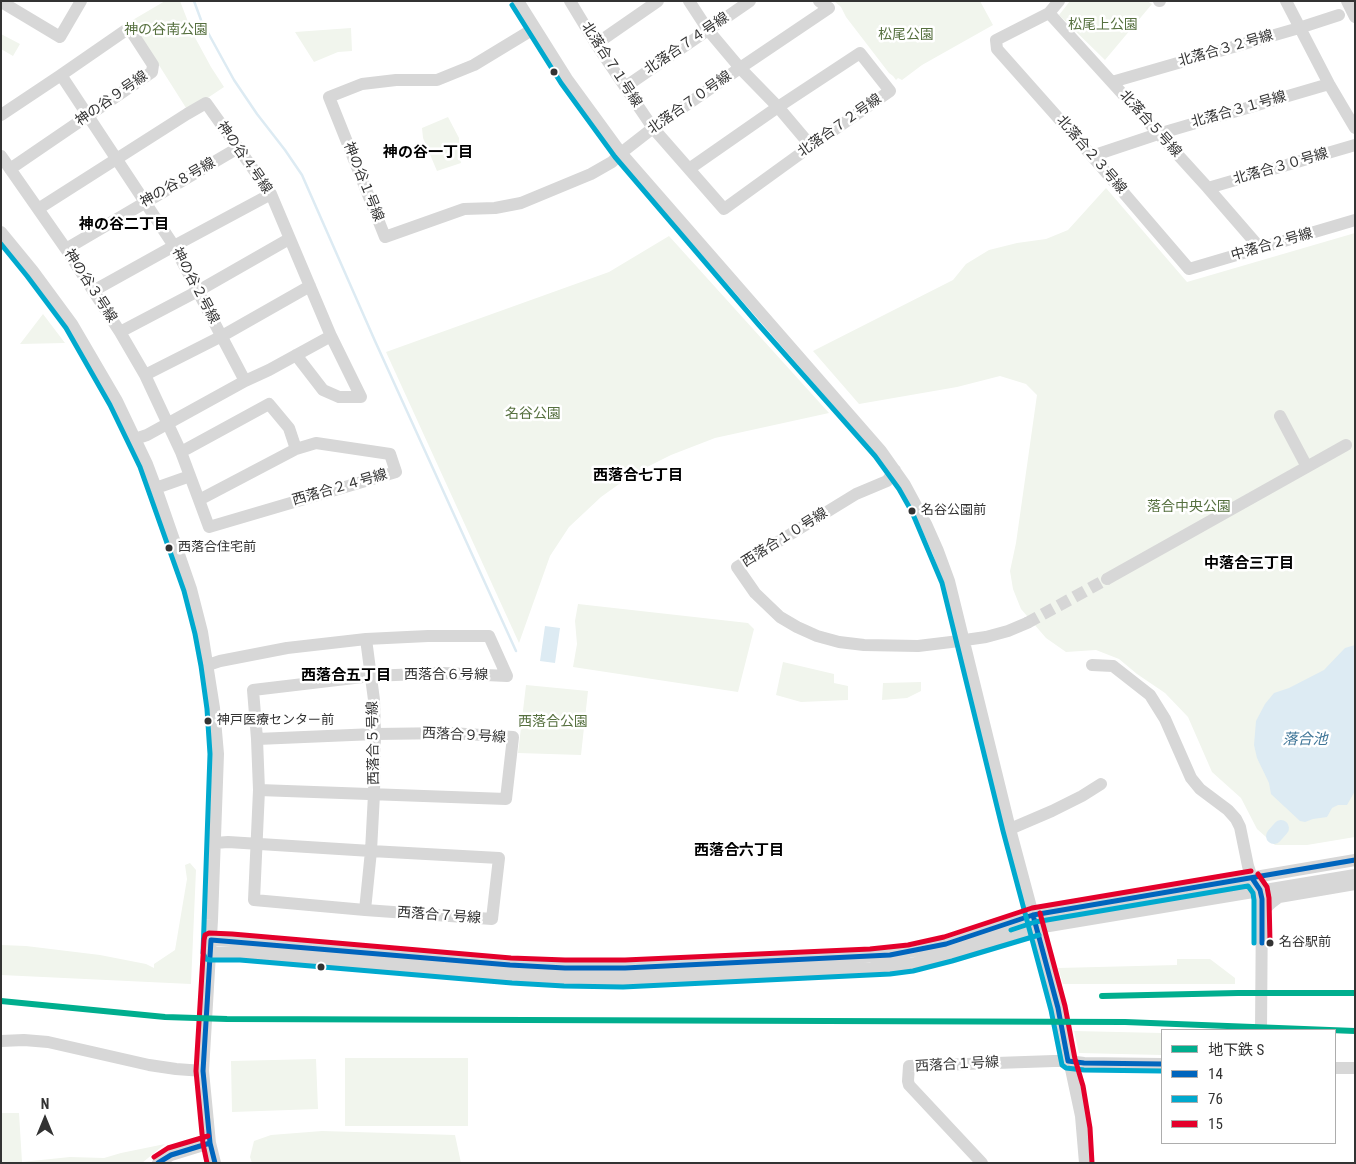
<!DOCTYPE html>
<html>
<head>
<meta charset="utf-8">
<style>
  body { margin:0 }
  #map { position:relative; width:1356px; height:1164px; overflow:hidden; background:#fff; font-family:"Roboto Condensed","Noto Sans JP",sans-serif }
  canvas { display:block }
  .frame { position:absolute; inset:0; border:2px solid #333; pointer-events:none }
  .legend { position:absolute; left:1161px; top:1029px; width:175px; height:115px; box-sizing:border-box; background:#fff; border:1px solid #adadad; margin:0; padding:6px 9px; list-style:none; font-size:15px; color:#333 }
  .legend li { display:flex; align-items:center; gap:10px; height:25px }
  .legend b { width:25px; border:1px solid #adadad }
  .north { position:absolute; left:20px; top:1094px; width:50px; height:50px; -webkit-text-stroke:4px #fff; paint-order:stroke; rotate:0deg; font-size:14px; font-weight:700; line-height:20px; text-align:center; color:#333 }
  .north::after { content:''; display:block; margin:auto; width:18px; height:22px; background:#333; clip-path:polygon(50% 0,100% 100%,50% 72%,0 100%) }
</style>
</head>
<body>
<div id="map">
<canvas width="1356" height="1164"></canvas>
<div class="frame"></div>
<ul class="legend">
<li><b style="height:6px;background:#00ae8e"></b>地下鉄 S</li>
<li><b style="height:6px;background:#0065bd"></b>14</li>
<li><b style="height:6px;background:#00a9ce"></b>76</li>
<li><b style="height:6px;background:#e4002b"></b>15</li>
</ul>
<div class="north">N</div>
</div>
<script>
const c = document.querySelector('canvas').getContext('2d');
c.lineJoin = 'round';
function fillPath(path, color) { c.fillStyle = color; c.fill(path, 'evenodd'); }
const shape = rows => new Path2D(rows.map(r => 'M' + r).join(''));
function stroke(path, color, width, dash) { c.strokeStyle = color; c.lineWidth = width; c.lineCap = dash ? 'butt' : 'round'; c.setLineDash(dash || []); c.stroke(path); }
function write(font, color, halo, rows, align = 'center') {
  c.font = font + ' "Roboto Condensed","Noto Sans JP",sans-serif'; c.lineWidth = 5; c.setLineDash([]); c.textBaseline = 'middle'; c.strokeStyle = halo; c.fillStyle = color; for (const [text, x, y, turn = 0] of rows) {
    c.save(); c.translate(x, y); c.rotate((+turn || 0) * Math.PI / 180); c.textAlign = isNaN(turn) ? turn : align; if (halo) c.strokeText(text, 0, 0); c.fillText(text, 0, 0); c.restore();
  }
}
fillPath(shape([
  [165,1,180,1,192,32,211,67,224,87,188,111,131,21],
  [834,1,980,1,993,25,922,65,902,80,898,78,896,80,893,76,889,73,846,17,841,7],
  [1070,1,1147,1,1152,4,1105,60,1059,15],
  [351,28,352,51,338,52,314,62,295,32],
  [1,34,20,44,13,56,1,49],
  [448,117,459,138,459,154,461,163,437,171,423,138,422,128],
  [1106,188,1187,282,1355,233,1355,837,1307,845,1275,845,1257,829,1241,798,1212,772,1188,717,1165,693,1137,674,1119,659,1096,650,1066,652,1046,638,1021,609,1013,589,1010,571,1016,543,1037,395,1026,384,1000,376,957,387,859,404,813,351,953,280,966,264,989,250,1017,243,1046,239,1068,230],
  [669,236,829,413,715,438,671,455,633,474,601,497,569,527,550,556,519,643,386,352,609,272],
  [43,314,65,343,20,344],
  [578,604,748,623,754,629,738,692,573,667,577,644,575,621],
  [783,662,834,674,834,683,848,686,848,700,801,702,776,695],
  [921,682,921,691,907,698,882,700,883,683],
  [526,685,588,691,581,755,518,753],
  [190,863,196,870,191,984,1,975,1,945,26,946,100,955,146,964,154,968,154,964,175,950,187,879,185,865],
  [1177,959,1210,959,1235,978,1235,984,1063,984,1058,968,1177,965],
  [1074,1031,1162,1033,1162,1055,1079,1053],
  [345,1058,468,1058,468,1126,345,1126],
  [316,1059,318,1109,232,1112,231,1061],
  [1,1113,19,1113,22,1162,70,1157,104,1158,121,1153,165,1144,142,1163,1,1163],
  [322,1131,455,1135,461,1163,252,1163,250,1157,254,1141,271,1135]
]), '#f1f5ed');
fillPath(shape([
  [545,626,560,628,555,663,540,661],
  [1355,645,1355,791,1347,805,1338,805,1332,808,1327,817,1313,819,1305,822,1300,821,1271,794,1269,783,1257,758,1254,745,1256,721,1265,704,1274,693,1289,688,1324,670,1345,648]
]), '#ddebf3');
stroke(shape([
  [194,1,201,20,234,80,257,114,285,150,302,175,375,341,516,651]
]), '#ddebf3', 2.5);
stroke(shape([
  [1274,836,1281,828]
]), '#ddebf3', 16);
stroke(shape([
  [1027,623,1107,579]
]), '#d6d6d6', 12, [12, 6]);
stroke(shape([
  [518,1,567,79,621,153,881,451,905,485,926,524,938,551,949,581,1010,829,1058,1008,1081,1116,1085,1163],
  [570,1,596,44,653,128,724,209,811,146,890,91,860,53,778,107,689,169],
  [1059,1,1049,13,1208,188,1260,248],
  [1159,1,1160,1],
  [1286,1,1329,84,1355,128],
  [1347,1,1355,17],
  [5,4,60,37,81,1],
  [1049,13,996,40,997,49,1092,156,1189,269,1355,220],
  [535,28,474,65,437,80,396,80,362,84,329,97,385,237,464,209,495,208,521,203,591,174,612,162,621,153,653,128,740,68,708,30,689,1],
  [596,44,658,1],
  [1112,82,1299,28,1339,15],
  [625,87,750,1],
  [1,115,61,75,174,246,245,381,147,435,135,439],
  [811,146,778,107,740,68,829,8,819,1],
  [1,156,66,249,120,332,145,375,181,452,199,500,209,527,396,472,390,454,316,443,296,449,199,500],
  [1092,156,1158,134,1329,84],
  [10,169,152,72,153,65,129,28,61,75],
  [1208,188,1355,145],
  [38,209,187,114,206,103,271,194,331,336,269,370,245,381],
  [1,232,33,271,72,324,117,401,147,464,156,488,191,589,202,632,214,708,218,754,212,920,203,1071,210,1143,215,1163],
  [66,249,238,148],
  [93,291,174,246,271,194],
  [120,332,198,291,289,239],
  [296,355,323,390,339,397,361,397,331,336],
  [145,375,222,336,310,286],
  [1280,416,1307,467],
  [181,452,269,404,289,428,296,449],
  [895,470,887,481,856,494,737,567,755,593,780,617,797,627,817,636,839,642,864,645,918,646,951,642,986,637,1008,631,1027,623],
  [156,488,190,476],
  [1107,579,1346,445],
  [208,665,220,661,287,648,366,639,374,700,375,734,374,794,371,851,228,842,215,843],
  [1092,665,1113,666,1150,695,1165,719,1191,778,1200,789,1228,810,1236,819,1240,827,1248,866,1252,878,1260,890,1262,899,1261,1030],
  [257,739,375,734,451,733,513,737,506,799,259,790],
  [1010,829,1052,811,1082,796,1101,784],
  [365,910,371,851,499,858,492,919,365,910,254,900,259,790,257,739,253,690,371,676,444,673,507,676,489,636,428,636,366,639],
  [1262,912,1271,903,1279,897,1355,884],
  [211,940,231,941,510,965,565,968,625,968,890,955,909,952,946,944,1033,915,1355,860],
  [210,953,240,953,512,976,564,979,623,980,871,968,911,964,950,954,1014,934,1037,928,1355,875],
  [1,1041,24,1040,48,1042,149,1065,176,1069,203,1071],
  [1335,1068,1355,1068],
  [158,1163,171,1155,210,1143],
  [982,1163,909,1085,908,1081,909,1066,1054,1061,1068,1061,1084,1063,1162,1064]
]), '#d7d7d7', 12);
stroke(shape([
  [1252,878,1260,890,1262,899,1262,943],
  [1033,915,1058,1008,1068,1061],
  [1068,1061,1084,1063,1162,1064],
  [158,1163,171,1155,210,1143],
  [215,1163,210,1143,203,1071,211,940,510,965,565,968,625,968,890,955,946,944,1033,915,1355,860]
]), '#0065bd', 5);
stroke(shape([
  [512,5,561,83,615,157,758,324,875,456,899,489,912,512,942,583,1003,831,1051,1010,1062,1065,1066,1068,1084,1070,1162,1071],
  [1,244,27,276,66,328,110,405,140,467,184,591,195,634,201,666,207,709,210,754,203,953,206,959,210,960,240,960,512,983,564,986,623,987,890,974,913,971,952,961,1039,935],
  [1011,930,1035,922,1248,886,1253,893,1254,900,1254,943]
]), '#00a9ce', 5);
stroke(shape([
  [1258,874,1267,887,1269,898,1270,943],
  [1040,913,1065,1006,1075,1059,1083,1086,1090,1128,1092,1163],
  [154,1157,168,1148,208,1136],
  [207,1163,203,1144,196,1071,204,940,205,935,209,933,232,934,511,958,565,960,625,960,870,949,908,945,944,937,1032,908,1251,871]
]), '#e4002b', 5);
stroke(shape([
  [1102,996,1238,993,1355,993],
  [1,1001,165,1017,227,1019,1125,1022,1355,1031]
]), '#00ae8e', 6);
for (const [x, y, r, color] of [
  [554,72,4.5,"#333"],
  [912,511,4.5,"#333"],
  [169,548,4.5,"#333"],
  [208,721,4.5,"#333"],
  [1270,943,4.5,"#333"],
  [321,967,4.5,"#333"]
]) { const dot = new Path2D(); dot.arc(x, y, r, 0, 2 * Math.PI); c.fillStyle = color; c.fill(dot); stroke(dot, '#fff', 2); }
write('13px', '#333', '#fff', [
  ["名谷公園前",921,511],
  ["西落合住宅前",178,548],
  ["神戸医療センター前",217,721],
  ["名谷駅前",1279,943]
], 'left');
write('14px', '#56703f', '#fff', [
  ["松尾上公園",1103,25],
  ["神の谷南公園",166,30],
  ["松尾公園",906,35],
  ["名谷公園",533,414],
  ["落合中央公園",1189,507],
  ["西落合公園",553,722]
]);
write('14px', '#333', '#fff', [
  ["北落合７４号線",687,44,-34],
  ["北落合３２号線",1226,49,-16],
  ["北落合７１号線",611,65,57],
  ["神の谷９号線",112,99,-35],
  ["北落合７０号線",690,103,-35],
  ["北落合３１号線",1239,110,-16],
  ["北落合５号線",1150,124,48],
  ["北落合７２号線",840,126,-35],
  ["北落合２３号線",1091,155,49],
  ["神の谷４号線",244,158,55],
  ["北落合３０号線",1281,167,-16],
  ["神の谷１号線",363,182,68],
  ["神の谷８号線",178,183,-30],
  ["中落合２号線",1272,245,-16],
  ["神の谷３号線",90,286,57],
  ["神の谷２号線",195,286,62],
  ["西落合２４号線",340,488,-16],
  ["西落合１０号線",785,538,-32],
  ["西落合６号線",446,675],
  ["西落合９号線",464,736,3],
  ["西落合５号線",374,743,-91],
  ["西落合７号線",439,916,4],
  ["西落合１号線",957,1065,-3]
]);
write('bold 15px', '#000', '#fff', [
  ["神の谷一丁目",428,153],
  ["神の谷二丁目",124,225],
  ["西落合七丁目",638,476],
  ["中落合三丁目",1249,564],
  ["西落合五丁目",346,676],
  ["西落合六丁目",739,851]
]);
write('italic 15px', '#3f7597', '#fff', [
  ["落合池",1305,740]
]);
</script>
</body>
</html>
